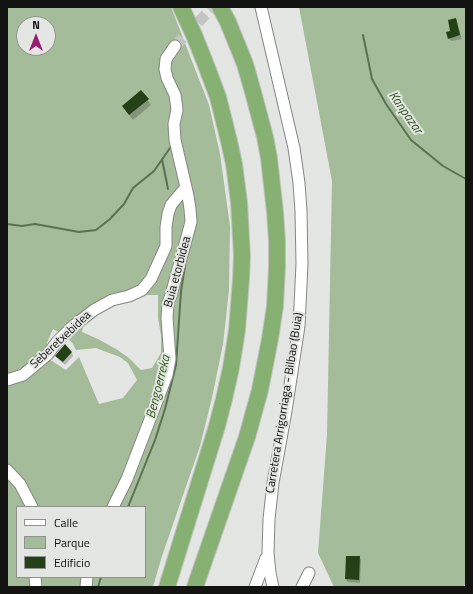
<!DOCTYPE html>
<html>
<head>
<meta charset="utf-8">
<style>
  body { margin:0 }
  #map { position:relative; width:473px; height:594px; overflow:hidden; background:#e3e6e2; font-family:"Titillium Web",sans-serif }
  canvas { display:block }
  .frame { position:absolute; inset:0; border:8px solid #131312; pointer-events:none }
  .legend { position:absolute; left:16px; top:506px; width:130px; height:72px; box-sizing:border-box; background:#e3e6e2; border:1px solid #90928f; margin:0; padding:5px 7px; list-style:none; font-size:12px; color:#131312 }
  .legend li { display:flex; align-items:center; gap:8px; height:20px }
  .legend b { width:20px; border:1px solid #90928f }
  .north { position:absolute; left:16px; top:16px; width:40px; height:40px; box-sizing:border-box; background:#e3e6e2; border:1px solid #90928f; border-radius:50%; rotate:0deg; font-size:11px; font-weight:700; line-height:16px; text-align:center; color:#131312 }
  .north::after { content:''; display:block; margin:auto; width:14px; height:18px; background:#9c1c70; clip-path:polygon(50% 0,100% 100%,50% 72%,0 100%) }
</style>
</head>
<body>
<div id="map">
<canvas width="473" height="594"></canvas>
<div class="frame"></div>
<ul class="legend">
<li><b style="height:5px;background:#fff"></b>Calle</li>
<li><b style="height:11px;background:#a4bc99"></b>Parque</li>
<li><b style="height:11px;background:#244017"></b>Edificio</li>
</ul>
<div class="north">N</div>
</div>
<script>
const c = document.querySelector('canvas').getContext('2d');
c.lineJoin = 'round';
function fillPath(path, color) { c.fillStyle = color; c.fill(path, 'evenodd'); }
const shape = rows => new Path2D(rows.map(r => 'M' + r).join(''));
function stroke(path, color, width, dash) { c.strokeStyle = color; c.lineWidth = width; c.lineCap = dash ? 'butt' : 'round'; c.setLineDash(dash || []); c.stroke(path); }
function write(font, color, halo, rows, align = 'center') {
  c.font = font + ' "Titillium Web",sans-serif'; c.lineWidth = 4; c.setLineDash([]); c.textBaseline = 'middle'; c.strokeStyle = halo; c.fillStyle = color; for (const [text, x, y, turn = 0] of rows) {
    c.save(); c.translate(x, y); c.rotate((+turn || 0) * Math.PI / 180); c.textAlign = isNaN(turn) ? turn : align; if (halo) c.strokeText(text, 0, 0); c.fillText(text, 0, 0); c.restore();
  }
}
fillPath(shape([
  [7,7,171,7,209,105,220,154,230,226,229,290,223,344,212,398,200,446,162,556,153,587,7,587],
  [24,24,48,24,48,48,24,48],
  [146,295,158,295,158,318,161,336,161,353,152,368,141,370,129,358,116,349,98,339,82,332,84,321,112,305],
  [53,329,68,338,73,344,76,350,96,348,120,357,128,363,137,380,123,398,99,404,79,357,66,370,49,359,47,343],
  [17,507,145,507,145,577,17,577],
  [299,7,466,7,466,587,334,587,318,553,327,435,332,181]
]), '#a4bc99');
fillPath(shape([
  [456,19,457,22,462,39,451,41,449,38],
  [141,91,151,105,133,120,126,111],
  [72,352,73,356,65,365,58,359,56,356],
  [359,557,361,560,360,583,348,582,346,579]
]), '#0003');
stroke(shape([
  [363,35,372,79,386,104,411,140,443,166,466,179],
  [162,159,168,189],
  [7,224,22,226,35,224,79,232,96,230,110,219,124,204,133,188,154,171,170,148],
  [128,507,155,440,165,409,176,365,181,291,185,266],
  [98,587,101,577]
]), '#5b7151', 2);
fillPath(shape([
  [456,18,460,35,448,39,446,32,450,31,448,20],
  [141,90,149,99,129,115,122,106],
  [65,344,72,352,63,362,55,356],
  [346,556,360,556,359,580,345,579]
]), '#244017');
stroke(shape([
  [175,46,213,7]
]), '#c4c6c3', 11, [11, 5.5]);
const minor = shape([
  [261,7,294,148,299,183,301,211,302,264,299,326,286,411,273,483,269,519,268,553,270,573,273,587],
  [7,380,23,375,48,354,57,342,72,327,94,310,112,300,129,296,142,290,151,279,166,246,166,227,168,214,171,205,186,187],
  [7,470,20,484,32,507],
  [113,507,127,479,167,375,170,359,167,318,168,303,171,295,191,222,190,209,188,196,175,140,174,124,177,110,176,102,175,95,167,78,165,69,166,59,175,46],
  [35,577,36,587],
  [86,587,87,577],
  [255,587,266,558],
  [302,587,309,573]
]);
const highway = shape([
  [167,587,217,426,224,399,231,368,237,330,241,279,242,256,239,202,234,164,229,141,218,97,206,65,194,35,181,7],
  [195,587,247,437,260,390,270,339,275,306,277,267,277,241,275,212,269,158,265,137,253,92,245,64,228,22,220,7]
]);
stroke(minor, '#858784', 13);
stroke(highway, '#c2c2c1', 18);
stroke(minor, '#fff', 11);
stroke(highway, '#86b173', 16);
write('12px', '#131312', '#e3e6e2', [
  ["Buia etorbidea",178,272,-75],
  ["Seberetxebidea",61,340,-43],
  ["Carretera Arrigorriaga - Bilbao (Buia)",285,403,-81]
]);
write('italic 13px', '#325b1c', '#e3e6e2', [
  ["Kanpazar",405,113,55],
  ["Bengoerreka",159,387,-76]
]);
</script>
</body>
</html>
